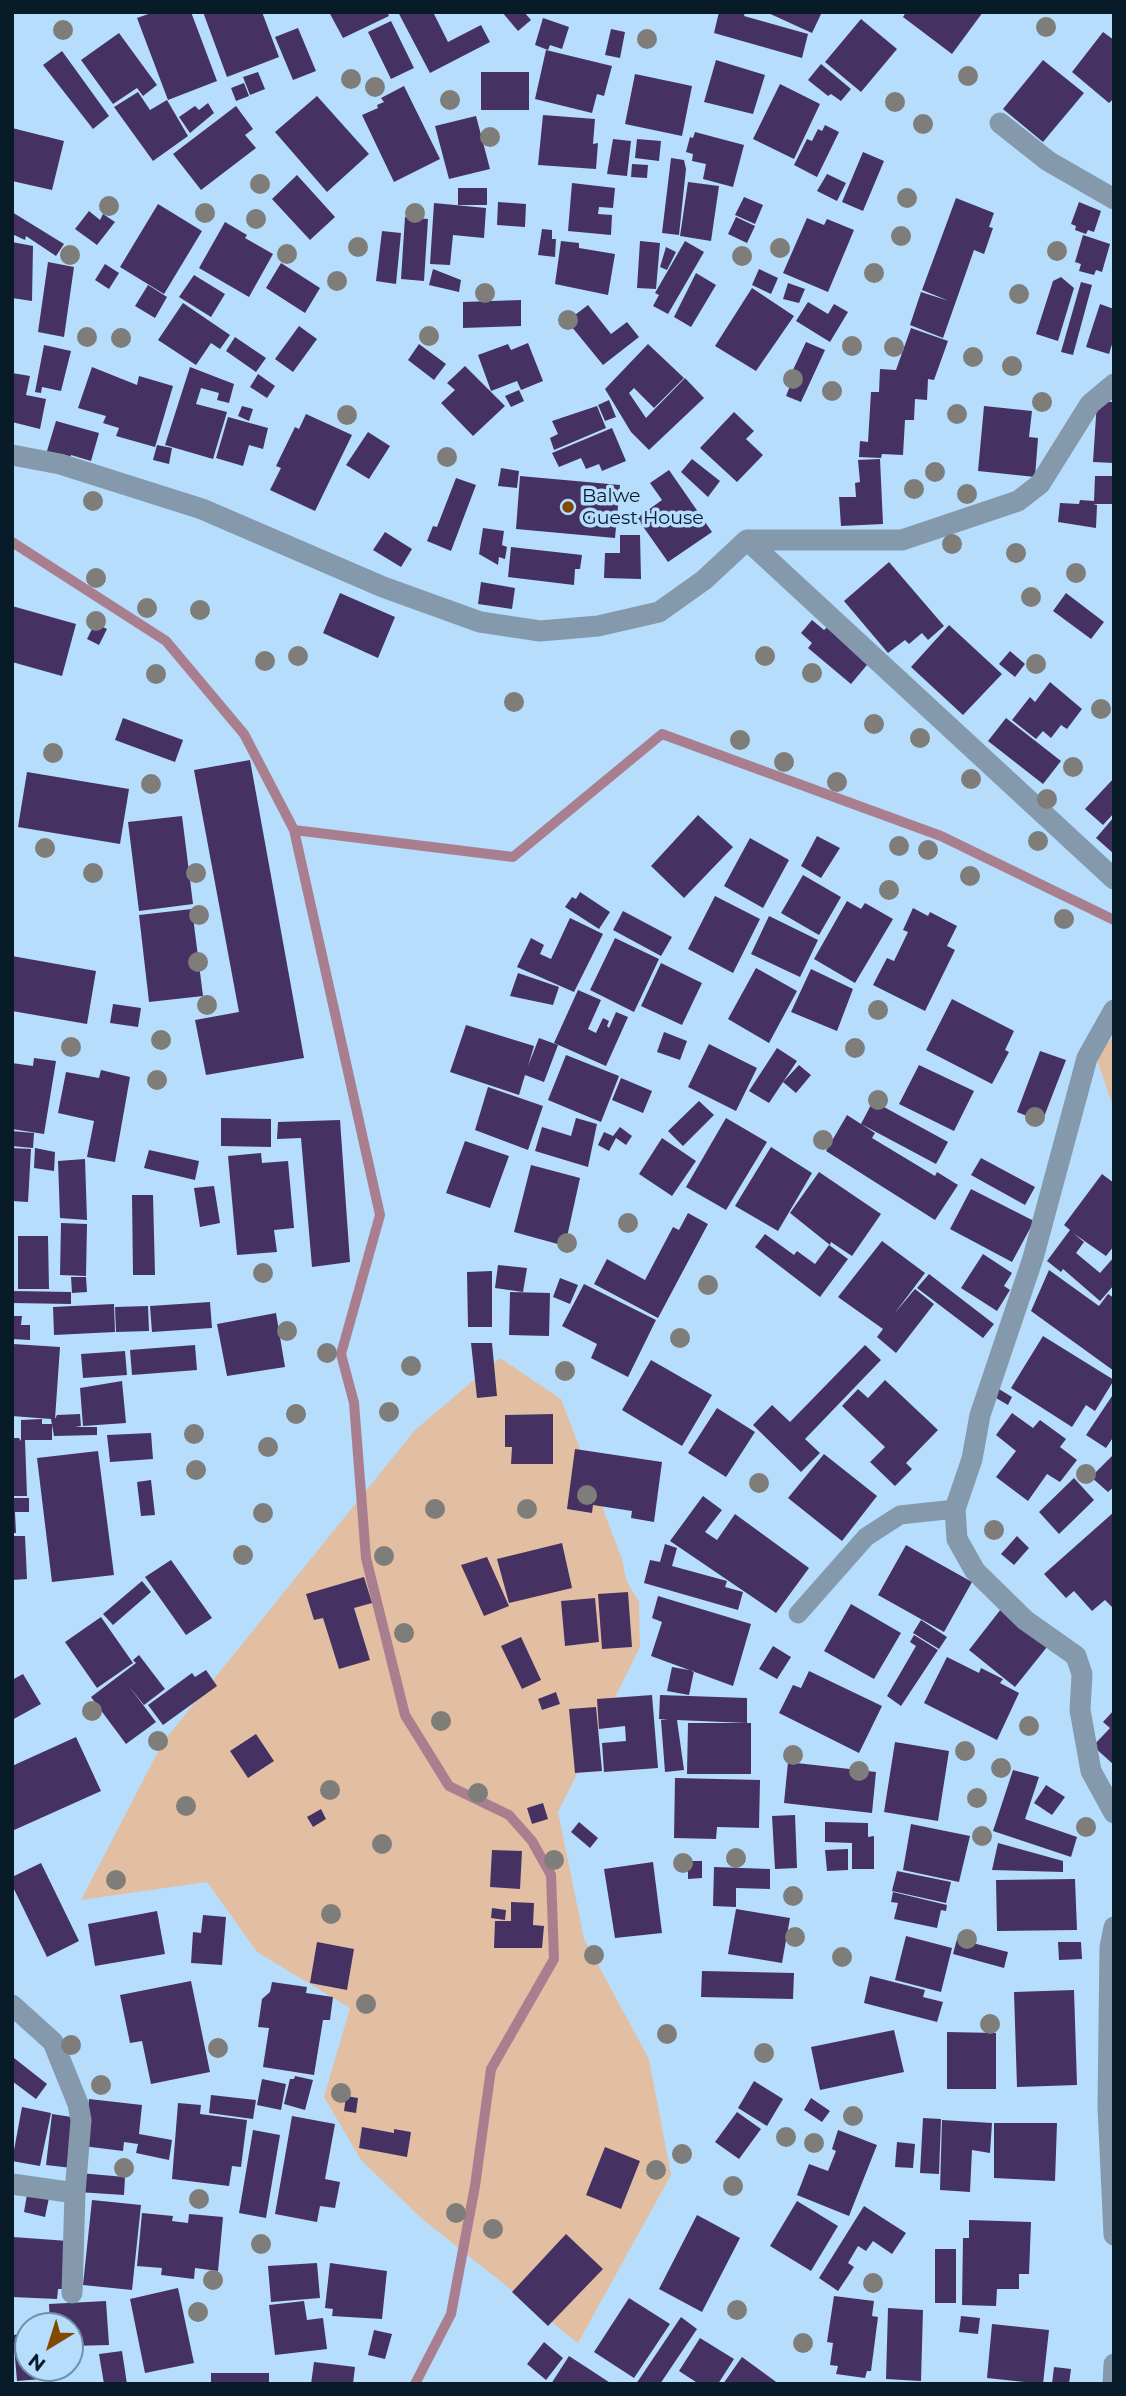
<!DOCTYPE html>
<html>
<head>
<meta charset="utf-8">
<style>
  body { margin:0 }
  #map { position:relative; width:1126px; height:2396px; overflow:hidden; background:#b6ddfc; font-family:Montserrat,sans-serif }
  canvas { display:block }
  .frame { position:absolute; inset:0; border:14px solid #071b29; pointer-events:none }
  .north { position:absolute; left:14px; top:2312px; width:70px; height:70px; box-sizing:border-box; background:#b6ddfc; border:2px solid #708fa8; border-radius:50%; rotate:218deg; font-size:19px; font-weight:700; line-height:28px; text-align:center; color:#071b29 }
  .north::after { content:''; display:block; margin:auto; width:24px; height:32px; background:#834900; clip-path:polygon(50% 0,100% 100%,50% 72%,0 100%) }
</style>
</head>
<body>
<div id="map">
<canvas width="1126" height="2396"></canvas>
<div class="frame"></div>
<div class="north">N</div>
</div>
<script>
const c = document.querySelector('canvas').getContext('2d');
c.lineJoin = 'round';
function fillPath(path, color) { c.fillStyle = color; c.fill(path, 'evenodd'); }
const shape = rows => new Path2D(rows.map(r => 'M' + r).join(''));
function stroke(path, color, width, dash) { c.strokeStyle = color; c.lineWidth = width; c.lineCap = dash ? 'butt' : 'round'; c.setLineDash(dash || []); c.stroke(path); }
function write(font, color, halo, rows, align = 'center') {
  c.font = font + ' Montserrat,sans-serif'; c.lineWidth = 7; c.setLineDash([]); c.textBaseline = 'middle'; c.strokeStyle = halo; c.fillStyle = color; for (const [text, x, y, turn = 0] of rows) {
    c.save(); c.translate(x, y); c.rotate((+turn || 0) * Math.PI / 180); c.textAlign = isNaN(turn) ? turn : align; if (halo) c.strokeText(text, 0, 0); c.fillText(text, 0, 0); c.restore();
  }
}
fillPath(shape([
  [1114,1037,1114,1109,1095,1054],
  [500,1358,561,1399,622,1559,626,1580,639,1602,640,1647,558,1812,584,1939,649,2059,671,2175,578,2343,421,2218,361,2160,324,2097,350,2008,257,1952,207,1882,81,1900,163,1742,415,1430]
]), '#e2bfa2');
stroke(shape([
  [12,542,166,641,244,734,294,830,380,1215,341,1354,354,1403,366,1558,405,1715,449,1786,509,1815,532,1841,551,1875,554,1959,491,2069,475,2186,451,2314,415,2384],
  [294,830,513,857,662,734,941,836,1114,920]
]), '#a97f90', 10);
fillPath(shape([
  [154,12,191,12,217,81,168,100,137,18],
  [203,12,262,12,279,57,227,77],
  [329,12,387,12,389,16,343,38],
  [398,12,433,12,448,42,481,25,490,42,430,73],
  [502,12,524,12,531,20,518,31],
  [719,12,745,12,744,16,808,34,802,58,714,33],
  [766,12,822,12,812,33],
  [906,12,983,12,952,54,903,17],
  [543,18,569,27,562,49,550,45,548,50,535,45],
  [861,19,897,49,861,92,825,62],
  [391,21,414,68,391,79,368,32],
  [298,28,316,71,293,80,275,37],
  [611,29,625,32,620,58,605,55],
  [1103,32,1114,40,1114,98,1109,103,1072,72],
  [119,33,157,85,143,96,137,88,113,104,81,60],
  [546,50,612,66,604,96,597,94,592,113,535,99],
  [62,51,109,116,93,129,43,65],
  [716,60,765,75,753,114,704,102],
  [1043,60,1084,93,1043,142,1003,109],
  [821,64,851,89,841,101,831,94,828,96,808,80],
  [258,72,265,89,250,95,243,77],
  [481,72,529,72,529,110,481,110],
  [635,74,692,86,682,136,625,124],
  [244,83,249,96,236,101,231,88],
  [780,84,820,104,794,159,753,139],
  [404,86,440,159,394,182,362,115,378,108,377,105,384,102,381,98],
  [138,92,150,110,167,100,188,136,153,161,114,107],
  [317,96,369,154,327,192,275,132],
  [208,103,214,113,190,133,179,117,195,106,199,110],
  [236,106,253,129,245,135,256,148,201,190,173,154],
  [543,115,595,119,593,144,598,143,596,169,538,165],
  [476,116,490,169,449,179,435,126],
  [825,125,839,132,817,177,794,165,807,139,812,141,818,129,822,131],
  [12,128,64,141,52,190,12,181],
  [695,132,744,145,733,187,703,179,706,164,692,161,693,154,686,152,690,137,693,138],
  [613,139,631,141,627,176,607,174],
  [637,139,661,141,659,161,635,158],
  [863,152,884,161,863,211,842,202],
  [671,158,684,160,686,169,679,235,662,233],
  [632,164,648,165,647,178,631,177],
  [827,174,846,183,837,201,817,191],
  [297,175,335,217,310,240,272,199],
  [688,182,719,186,711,241,680,236],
  [572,183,615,188,613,208,599,207,598,214,612,215,611,235,568,231],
  [458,188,487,188,487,205,458,205],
  [744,197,763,205,755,224,735,215],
  [956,198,994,213,989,227,993,228,984,254,974,250,943,338,910,325,921,292,949,301,922,290],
  [498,202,526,204,525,227,497,225],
  [1079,202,1101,211,1094,232,1088,230,1086,234,1075,230,1076,226,1071,224],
  [434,203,486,208,484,238,453,235,450,265,430,264],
  [158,204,202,231,164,294,120,267],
  [89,211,100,220,103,214,115,222,97,245,75,229],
  [12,212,64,244,56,256,26,236,25,240,12,234],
  [405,217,428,219,424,281,401,279],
  [736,217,755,226,747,243,728,234],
  [807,218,824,225,827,219,854,230,828,292,783,273],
  [225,222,247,235,245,238,273,254,249,297,199,268],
  [542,229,552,230,552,239,556,239,555,257,538,255],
  [382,231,401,233,396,284,376,281],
  [1083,235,1110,244,1102,272,1096,270,1094,275,1079,271,1081,264,1075,262],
  [561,241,579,243,579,248,615,254,608,295,555,284],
  [640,241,660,243,656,289,637,288],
  [685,241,704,252,668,314,653,306,659,295,655,293],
  [12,242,33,246,32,301,12,298],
  [666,247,676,252,667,270,660,267],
  [48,262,74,267,64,337,38,332],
  [281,263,320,288,305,313,266,288],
  [105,264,119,273,109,289,95,280],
  [433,269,461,280,459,292,429,285],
  [759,269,778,278,771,294,752,285],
  [696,273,716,285,691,327,674,317],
  [194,275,225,294,211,317,179,297],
  [1061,277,1074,288,1058,341,1036,334,1053,281],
  [1081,282,1092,285,1073,355,1061,352],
  [788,283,805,289,799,303,783,299],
  [148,285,167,297,155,318,135,306],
  [752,288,794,316,756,371,715,346],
  [521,300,521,326,463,328,463,302],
  [808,302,828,314,834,304,848,312,830,342,796,321],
  [183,303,230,335,220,349,211,343,196,365,158,340],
  [1100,304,1114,309,1114,338,1109,354,1086,347],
  [588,305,611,334,627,322,639,337,603,365,567,321],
  [299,326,317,339,293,372,275,359],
  [911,328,948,341,934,380,928,379,927,400,915,399,914,420,905,420,903,455,882,454,881,458,859,457,860,441,868,442,871,392,879,392,880,369,896,370],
  [235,337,266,358,256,372,226,351],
  [806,342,825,350,801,402,786,396,790,386,786,385],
  [528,343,543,381,521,390,517,381,491,391,478,355,508,344,511,350],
  [419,344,446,364,434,380,408,360],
  [648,344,684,378,654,408,634,388,629,393,646,418,685,378,704,398,649,450,631,432,605,389],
  [44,345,71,351,61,391,42,387,41,393,35,392],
  [465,366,505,406,473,436,441,403,455,390,447,383],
  [92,367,137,385,139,376,173,386,155,447,116,436,119,428,103,423,106,416,78,408],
  [190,367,234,384,229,403,217,400,219,393,201,388,196,404,227,412,213,459,165,445],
  [12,373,30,376,26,395,46,399,40,429,12,422],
  [258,374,275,386,267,398,250,387],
  [519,390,524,401,511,407,505,396],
  [609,400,616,417,605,421,598,405],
  [1097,401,1114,402,1114,463,1093,462],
  [242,406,253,409,249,421,238,416],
  [597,406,606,428,554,450,550,438,558,434,552,421],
  [984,406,1032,411,1029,437,1038,438,1035,477,978,471],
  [734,412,754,431,746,439,763,455,737,482,700,448],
  [306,414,352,435,315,511,270,490,281,468,276,466,295,427,299,429],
  [228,417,268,428,263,449,249,445,243,466,216,458],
  [56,421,99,433,91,461,71,455,69,460,47,451],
  [612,428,626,461,602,471,599,464,586,469,581,458,559,467,552,453],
  [368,432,390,446,369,479,346,465],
  [157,445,172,448,169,464,153,460],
  [692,459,720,481,708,497,681,472],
  [880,459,883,524,841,526,839,497,856,497,855,483,860,482,858,460],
  [501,468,519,471,517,488,498,486],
  [669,470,712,532,668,562,637,518,662,500,650,483],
  [520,476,620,485,615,538,516,529],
  [1095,476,1114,476,1114,504,1093,504,1097,505,1096,528,1058,522,1060,503,1079,504,1080,500,1094,501],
  [456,478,476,485,451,551,427,541,433,526,437,527],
  [483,528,504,531,502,545,507,547,505,559,499,557,498,565,479,554],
  [385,532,412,549,401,567,373,550],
  [620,535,640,535,641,579,604,578,605,553,620,553],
  [511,547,582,555,580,569,575,569,574,585,508,577],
  [889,562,944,626,928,640,922,633,909,644,905,640,888,653,844,601],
  [481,582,515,588,512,609,478,604],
  [340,593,395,617,378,658,323,633],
  [1066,593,1104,622,1091,639,1053,611],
  [12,606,76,624,62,676,12,662],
  [812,620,824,630,832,623,872,659,851,684,808,648,812,643,801,633],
  [95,623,107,629,99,645,87,639],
  [949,625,1002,674,963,715,911,667],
  [1010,651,1025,664,1015,677,999,664],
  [1050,682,1082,709,1067,729,1061,725,1051,738,1043,731,1036,739,1012,720,1030,697,1035,702],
  [123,718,183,740,175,762,115,740],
  [1006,718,1061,761,1043,784,988,741],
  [250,760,304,1058,206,1075,195,1020,239,1012,194,770],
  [27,772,129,789,120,844,18,827],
  [1114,778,1114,813,1103,825,1085,809],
  [698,815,733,847,684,898,651,866],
  [182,816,193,904,139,911,128,822],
  [1114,817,1114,854,1096,838],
  [817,836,840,848,821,878,801,866],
  [750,838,789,860,763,908,724,886],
  [803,875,841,897,819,935,781,913],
  [580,892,610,912,599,929,565,907,572,897,576,899],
  [715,896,760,919,733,973,688,949],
  [847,901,861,909,865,903,893,919,855,983,814,959],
  [913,908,928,916,930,912,957,926,947,946,955,950,925,1011,873,985,887,958,894,961,908,932,903,930],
  [192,909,203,996,149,1002,139,915],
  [623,911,672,937,661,956,613,930],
  [769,916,818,940,800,977,751,954],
  [570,918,603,934,574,992,517,967,531,938,544,945,540,954,551,959],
  [615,938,659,959,634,1012,590,990],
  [12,956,96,971,87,1024,12,1011],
  [661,963,702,983,682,1025,641,1006],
  [756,968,797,991,769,1043,728,1019],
  [811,969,853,989,837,1031,791,1012],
  [518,973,559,987,553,1005,510,996],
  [578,990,601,1000,588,1029,596,1033,603,1018,609,1021,607,1026,609,1028,616,1012,628,1017,606,1066,554,1043],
  [952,999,1014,1031,1005,1050,1009,1052,992,1084,926,1050],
  [113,1004,141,1008,138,1027,110,1023],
  [466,1025,534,1046,528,1066,539,1038,558,1045,544,1082,525,1075,519,1095,450,1072],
  [664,1032,687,1041,680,1060,657,1052],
  [709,1044,757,1068,736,1111,688,1087],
  [777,1048,797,1061,769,1103,749,1091],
  [1040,1051,1066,1060,1042,1122,1017,1112],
  [566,1055,619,1076,601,1122,548,1100],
  [34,1058,56,1061,44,1134,12,1129,12,1063,33,1066],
  [799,1065,811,1075,796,1093,783,1082],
  [919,1065,974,1091,954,1131,899,1104],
  [101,1070,130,1077,115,1162,87,1157,94,1121,58,1113,66,1072,99,1078],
  [621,1078,652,1091,643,1113,612,1100],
  [488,1087,543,1106,528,1150,475,1130],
  [699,1101,714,1115,683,1146,668,1131],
  [873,1101,948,1142,936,1164,861,1124],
  [847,1115,875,1133,872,1138,935,1176,937,1172,958,1185,935,1220,826,1151],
  [221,1118,271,1119,271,1147,221,1146],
  [576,1118,597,1124,588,1167,535,1151,542,1127,571,1136],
  [726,1118,767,1142,726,1210,686,1187],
  [340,1120,350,1262,312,1267,301,1138,277,1139,278,1122],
  [620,1127,632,1136,626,1145,616,1138,609,1151,598,1145,604,1132,613,1136],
  [12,1131,34,1133,33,1148,12,1146],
  [662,1138,696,1161,672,1196,639,1174],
  [465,1141,509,1156,490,1208,446,1193],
  [771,1147,812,1173,778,1231,735,1206],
  [12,1148,31,1149,28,1202,12,1201],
  [35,1148,55,1152,54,1171,34,1168],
  [149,1150,199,1161,195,1180,144,1168],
  [261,1153,262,1163,288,1161,294,1228,274,1230,277,1252,237,1255,228,1156],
  [981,1158,1035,1187,1025,1205,971,1175],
  [85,1159,87,1220,60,1218,58,1161],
  [531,1165,580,1178,565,1246,514,1232],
  [819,1172,881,1214,852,1256,831,1242,830,1245,790,1213],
  [1102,1174,1114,1183,1114,1246,1106,1256,1073,1233,1084,1242,1076,1253,1100,1273,1114,1257,1114,1285,1100,1301,1063,1269,1061,1272,1047,1261,1070,1230,1064,1225],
  [214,1186,220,1223,200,1227,194,1188],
  [971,1189,1034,1221,1012,1262,950,1229],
  [132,1195,153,1195,155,1275,133,1275],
  [688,1213,708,1224,658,1318,594,1284,607,1259,645,1280,673,1227,679,1230],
  [61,1223,87,1224,86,1276,60,1275],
  [765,1234,794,1255,797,1251,815,1264,829,1245,848,1259,820,1297,755,1247],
  [18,1236,48,1236,49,1289,18,1289],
  [882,1241,925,1273,894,1314,915,1289,934,1304,896,1353,877,1337,883,1329,838,1297],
  [983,1254,1012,1273,1004,1286,1010,1290,997,1311,961,1288],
  [498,1265,527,1268,523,1292,495,1288],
  [1049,1270,1099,1306,1108,1294,1114,1298,1114,1371,1031,1311],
  [492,1271,492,1327,468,1327,467,1272],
  [929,1274,994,1324,983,1338,917,1288],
  [71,1277,86,1277,87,1292,72,1293],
  [560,1278,578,1285,570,1304,553,1297],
  [584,1284,656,1320,628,1377,591,1358,597,1344,562,1326],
  [12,1291,71,1292,71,1304,12,1303],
  [510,1292,550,1293,549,1336,509,1335],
  [210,1302,212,1328,152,1332,150,1306],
  [114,1304,115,1332,54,1335,53,1307],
  [148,1306,149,1331,116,1332,115,1307],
  [276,1313,285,1367,227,1376,217,1324],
  [12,1316,22,1316,21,1325,30,1325,30,1340,12,1339],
  [1043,1336,1114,1380,1095,1411,1086,1405,1072,1427,1011,1388],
  [471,1343,492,1343,497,1396,477,1398],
  [13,1344,60,1347,55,1419,57,1415,80,1414,81,1426,75,1427,97,1427,97,1435,54,1436,51,1419,12,1416],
  [195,1345,197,1370,132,1375,130,1350],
  [865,1345,881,1360,805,1439,820,1453,801,1472,753,1425,772,1405,790,1422],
  [125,1351,127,1375,83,1378,81,1354],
  [651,1360,712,1395,682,1446,622,1410],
  [885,1380,938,1430,906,1463,912,1469,895,1486,870,1462,885,1447,842,1406,858,1389,868,1398],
  [122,1381,126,1423,83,1426,80,1388],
  [994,1386,1012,1397,1008,1405,989,1394],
  [1114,1393,1114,1436,1106,1448,1086,1435],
  [717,1408,755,1432,726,1477,688,1453],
  [1012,1413,1033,1428,1040,1420,1066,1439,1060,1447,1077,1460,1060,1482,1047,1474,1028,1501,996,1477,1016,1451,996,1435],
  [553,1414,553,1464,511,1464,512,1447,505,1447,505,1415],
  [42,1419,42,1424,52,1424,52,1440,25,1440,27,1496,12,1496,12,1438,19,1438,21,1441,21,1420],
  [151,1433,153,1459,110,1462,107,1435],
  [575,1449,662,1462,654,1522,631,1518,632,1511,593,1505,592,1513,567,1509],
  [98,1451,114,1575,52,1582,37,1458],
  [824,1454,877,1496,842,1541,788,1498],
  [1114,1454,1114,1487,1108,1492,1091,1477],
  [1074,1478,1094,1500,1059,1534,1039,1512],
  [151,1480,155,1515,141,1516,137,1482],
  [703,1496,722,1510,705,1532,717,1540,735,1514,809,1568,776,1613,670,1541],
  [12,1498,29,1498,29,1512,15,1512,16,1533,12,1533],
  [1114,1512,1114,1605,1112,1607,1105,1600,1092,1611,1074,1591,1066,1598,1044,1574],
  [12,1536,25,1536,27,1579,12,1580],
  [1017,1536,1029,1548,1014,1565,1001,1554],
  [562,1543,572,1588,509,1603,497,1559],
  [665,1544,677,1548,672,1566,727,1581,725,1587,743,1592,738,1610,644,1583,650,1560,660,1562],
  [906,1545,972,1582,944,1632,878,1595],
  [487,1557,509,1606,484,1616,461,1565],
  [171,1560,212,1618,186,1635,145,1577],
  [364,1577,372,1603,354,1608,370,1660,339,1669,323,1618,314,1620,306,1594],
  [142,1581,151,1592,113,1625,103,1614],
  [628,1592,632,1647,602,1649,598,1594],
  [658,1596,751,1624,733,1686,651,1656,662,1622,652,1618],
  [595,1598,599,1642,565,1646,561,1601],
  [851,1604,901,1633,874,1679,824,1651],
  [1001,1609,1047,1647,1015,1687,969,1650],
  [101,1617,133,1663,97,1688,65,1642],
  [921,1620,947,1637,939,1649,913,1633],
  [914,1635,938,1650,901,1706,887,1696,916,1646,910,1642],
  [521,1637,541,1680,522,1689,501,1646],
  [773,1646,791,1657,777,1679,759,1669],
  [139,1655,165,1689,144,1705,128,1685,156,1722,126,1744,91,1697,136,1663,133,1660],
  [947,1657,979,1673,981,1668,1003,1679,1000,1683,1019,1693,997,1740,924,1703],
  [672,1667,694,1671,689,1695,667,1691],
  [206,1670,217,1686,163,1725,148,1705,192,1673,195,1677],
  [809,1671,882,1706,859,1753,779,1713,793,1685,801,1688],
  [23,1674,41,1704,12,1720,12,1680],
  [556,1692,560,1704,542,1710,538,1699],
  [652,1695,658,1768,604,1772,602,1743,626,1741,625,1726,599,1729,597,1699],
  [660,1695,747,1698,747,1723,677,1720,684,1770,665,1772,661,1720,668,1720,659,1719],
  [596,1707,602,1771,575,1773,569,1709],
  [1114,1710,1114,1765,1093,1746,1110,1728,1103,1722],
  [688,1723,751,1723,751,1774,687,1774],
  [256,1734,274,1761,248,1778,230,1751],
  [76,1737,101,1791,12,1831,12,1766],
  [895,1742,949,1751,938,1821,884,1812],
  [788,1762,876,1772,872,1813,784,1803],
  [1013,1770,1039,1777,1025,1819,1077,1837,1071,1857,993,1831],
  [675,1778,760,1780,759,1828,717,1827,716,1839,674,1838],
  [1046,1785,1065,1797,1052,1815,1034,1803],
  [543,1803,548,1819,532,1824,527,1808],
  [321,1809,326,1819,313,1827,307,1817],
  [795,1815,797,1868,775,1869,772,1816],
  [579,1822,598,1838,590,1848,571,1832],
  [825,1822,868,1823,868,1837,874,1836,874,1869,852,1869,852,1843,825,1842],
  [911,1824,970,1836,959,1882,903,1870],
  [998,1843,1063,1861,1063,1872,992,1870],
  [848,1849,848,1870,827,1871,825,1850],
  [492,1850,522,1851,520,1889,490,1887],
  [688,1861,702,1861,702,1878,688,1879],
  [653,1862,662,1933,615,1938,604,1869],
  [41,1863,79,1941,47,1957,12,1885,12,1877],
  [714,1867,770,1869,770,1889,736,1888,736,1907,713,1906],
  [897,1871,951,1882,946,1903,892,1891],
  [1075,1879,1077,1930,997,1931,996,1880],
  [893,1892,947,1905,946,1911,941,1910,937,1928,894,1919,898,1903,891,1902],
  [511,1902,534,1903,533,1925,544,1926,542,1948,494,1948,495,1921,511,1921],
  [492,1908,506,1910,505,1920,491,1918],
  [736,1909,790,1918,782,1963,728,1954],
  [157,1911,165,1954,95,1966,88,1924],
  [203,1915,226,1917,222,1965,191,1963,193,1932,201,1933],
  [906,1936,952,1948,941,1992,895,1980],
  [957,1939,1008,1952,1004,1968,953,1954],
  [317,1942,354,1949,347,1990,310,1983],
  [1058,1942,1081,1942,1082,1959,1059,1960],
  [702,1971,794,1973,793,1999,701,1997],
  [870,1976,925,1990,923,1997,943,2002,937,2022,864,2003],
  [191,1981,210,2072,151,2084,142,2041,130,2043,120,1995],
  [272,1982,307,1987,306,1993,333,1997,330,2020,323,2020,314,2075,263,2067,269,2028,258,2027,262,1999,270,1992],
  [1074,1990,1077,2085,1017,2087,1014,1992],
  [894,2030,904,2072,820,2090,811,2047],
  [947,2032,996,2033,996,2089,947,2089],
  [14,2058,47,2084,36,2099,12,2081],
  [295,2076,313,2080,305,2110,284,2104,290,2079,294,2079],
  [262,2079,286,2084,281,2110,257,2105],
  [754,2081,783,2099,767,2126,738,2108],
  [211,2095,256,2100,253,2119,209,2113],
  [346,2096,358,2098,356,2113,344,2111],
  [811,2098,830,2111,822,2122,804,2110],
  [89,2099,142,2105,139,2134,172,2140,169,2160,136,2153,138,2144,124,2142,123,2151,83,2146],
  [178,2103,201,2105,200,2114,247,2120,241,2167,232,2166,229,2186,172,2179],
  [22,2107,51,2113,40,2166,12,2161],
  [737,2112,761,2129,739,2159,715,2142],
  [52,2114,78,2118,72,2168,46,2165],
  [292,2116,335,2124,325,2179,340,2182,335,2208,320,2206,317,2222,275,2214],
  [923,2118,941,2119,939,2174,920,2173],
  [942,2120,992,2123,990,2153,972,2150,970,2192,940,2190],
  [994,2123,1057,2123,1055,2181,994,2178],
  [362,2127,394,2133,394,2129,411,2132,407,2157,359,2148],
  [253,2130,280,2135,266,2218,239,2213],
  [838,2130,877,2145,849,2216,797,2195,809,2164,828,2171,836,2151,832,2149],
  [897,2142,915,2144,913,2168,895,2167],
  [605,2147,640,2161,621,2209,586,2195],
  [79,2173,125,2177,124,2195,78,2192],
  [28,2189,50,2193,45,2217,24,2212],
  [92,2200,141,2205,132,2290,83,2285],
  [797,2201,838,2226,811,2271,770,2246],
  [864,2206,906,2233,892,2254,873,2241,866,2251,858,2246,848,2263,854,2267,838,2291,819,2278],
  [142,2213,173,2216,172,2221,188,2223,189,2214,223,2217,218,2271,195,2268,194,2279,161,2275,162,2268,137,2266],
  [697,2215,740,2238,702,2312,659,2289],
  [969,2220,1031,2222,1029,2274,1019,2274,1019,2289,997,2289,996,2306,962,2305,963,2238,969,2238],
  [566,2234,603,2269,548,2326,512,2292],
  [13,2237,68,2241,65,2289,58,2289,57,2299,12,2297],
  [935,2249,956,2249,956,2303,935,2303],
  [317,2263,320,2298,271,2302,268,2266],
  [330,2263,387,2271,382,2319,332,2316,333,2309,325,2308],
  [178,2288,194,2363,145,2373,130,2299],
  [834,2296,874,2301,872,2316,878,2317,871,2371,867,2371,865,2378,836,2374,838,2366,830,2365,833,2343,827,2342],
  [629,2298,670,2324,634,2378,594,2352],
  [106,2301,109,2345,70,2346,70,2326,50,2326,49,2304],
  [304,2301,307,2320,323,2318,327,2349,275,2355,269,2305],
  [888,2308,923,2310,921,2381,886,2379],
  [961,2316,980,2318,978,2334,959,2332],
  [681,2317,697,2329,660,2384,636,2384],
  [992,2324,1049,2330,1043,2384,987,2378],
  [374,2330,392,2334,385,2359,368,2355],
  [28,2333,28,2368,41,2368,42,2379,17,2381,13,2335],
  [700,2338,734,2359,718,2384,699,2384,679,2371],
  [544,2342,563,2358,546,2380,527,2364],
  [122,2351,127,2384,104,2384,99,2354],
  [569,2356,612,2384,551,2384],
  [742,2357,779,2384,723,2384],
  [314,2362,355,2367,353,2384,311,2384],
  [1054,2367,1071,2369,1069,2384,1052,2384],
  [211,2373,269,2373,269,2384,211,2384]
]), '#463262');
stroke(shape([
  [798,1614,866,1537,900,1515,955,1509]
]), '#849aac', 19);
stroke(shape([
  [1000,123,1048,161,1114,199],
  [12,455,60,464,202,509,383,587,480,622,540,631,598,626,659,612,704,580,747,540,902,540,1018,501,1040,484,1090,404,1114,384],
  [747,540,1114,879],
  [1114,1010,1087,1058,1033,1258,980,1415,972,1459,955,1509,957,1539,975,1571,1025,1620,1076,1656,1082,1674,1080,1710,1091,1771,1114,1813],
  [1114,1927,1110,1947,1108,2107,1114,2235],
  [12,2005,53,2042,78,2104,81,2120,75,2193,72,2293],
  [12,2184,75,2193],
  [1113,2384,1114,2364]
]), '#849aac', 21);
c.fillStyle = '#7e7d79';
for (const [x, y] of [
  [1046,27],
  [63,30],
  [647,39],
  [968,76],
  [351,79],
  [375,87],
  [450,100],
  [895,102],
  [923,124],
  [490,137],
  [260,184],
  [907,198],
  [109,206],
  [205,213],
  [415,213],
  [256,219],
  [901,236],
  [358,247],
  [780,248],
  [1057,251],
  [287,254],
  [70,255],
  [742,256],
  [874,273],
  [337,281],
  [485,293],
  [1019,294],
  [568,320],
  [429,336],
  [87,337],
  [121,338],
  [852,346],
  [894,347],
  [973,357],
  [1012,366],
  [793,379],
  [832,391],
  [1042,402],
  [957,414],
  [347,415],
  [447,457],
  [935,472],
  [914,489],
  [967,494],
  [93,501],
  [952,544],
  [1016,553],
  [1076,573],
  [96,578],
  [1031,597],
  [147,608],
  [200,610],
  [96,621],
  [298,656],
  [765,656],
  [265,661],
  [1036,664],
  [812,673],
  [156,674],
  [514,702],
  [1101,709],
  [874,724],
  [920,738],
  [740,740],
  [53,753],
  [784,762],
  [1073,767],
  [971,779],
  [837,782],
  [151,784],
  [1047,799],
  [1038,841],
  [899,846],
  [45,848],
  [928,850],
  [93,873],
  [196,873],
  [970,876],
  [889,890],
  [199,915],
  [1064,919],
  [198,962],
  [207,1005],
  [878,1010],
  [161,1040],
  [71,1047],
  [855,1048],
  [157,1080],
  [878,1100],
  [1035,1117],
  [823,1140],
  [628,1223],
  [567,1243],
  [263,1273],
  [708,1285],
  [287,1331],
  [680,1338],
  [327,1353],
  [411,1366],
  [565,1371],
  [389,1412],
  [296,1414],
  [194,1434],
  [268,1447],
  [196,1470],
  [1086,1474],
  [759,1483],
  [587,1495],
  [435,1509],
  [527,1509],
  [263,1513],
  [994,1530],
  [243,1555],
  [384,1556],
  [404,1633],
  [92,1711],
  [441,1721],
  [1029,1726],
  [158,1741],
  [965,1751],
  [793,1755],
  [1001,1768],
  [859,1771],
  [330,1790],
  [478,1793],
  [977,1798],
  [186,1806],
  [1086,1827],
  [982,1836],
  [382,1844],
  [736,1858],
  [554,1860],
  [683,1863],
  [116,1880],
  [793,1896],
  [331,1914],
  [795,1937],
  [967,1939],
  [594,1955],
  [842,1957],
  [366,2004],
  [990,2024],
  [667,2034],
  [71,2045],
  [218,2048],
  [764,2053],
  [101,2085],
  [341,2093],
  [853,2116],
  [786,2137],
  [814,2143],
  [682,2154],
  [124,2168],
  [656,2170],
  [733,2186],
  [199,2199],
  [456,2213],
  [493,2229],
  [261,2244],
  [213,2280],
  [873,2283],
  [737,2310],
  [198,2312],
  [803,2343]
]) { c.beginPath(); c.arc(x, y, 10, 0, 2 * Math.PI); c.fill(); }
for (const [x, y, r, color] of [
  [568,507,7,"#834900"]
]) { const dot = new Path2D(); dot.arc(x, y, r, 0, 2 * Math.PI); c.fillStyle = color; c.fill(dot); stroke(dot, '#b6ddfc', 2.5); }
write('19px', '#071b29', '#b6ddfc', [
  ["Balwe",582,496],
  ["Guest House",582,518]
], 'left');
</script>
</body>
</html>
